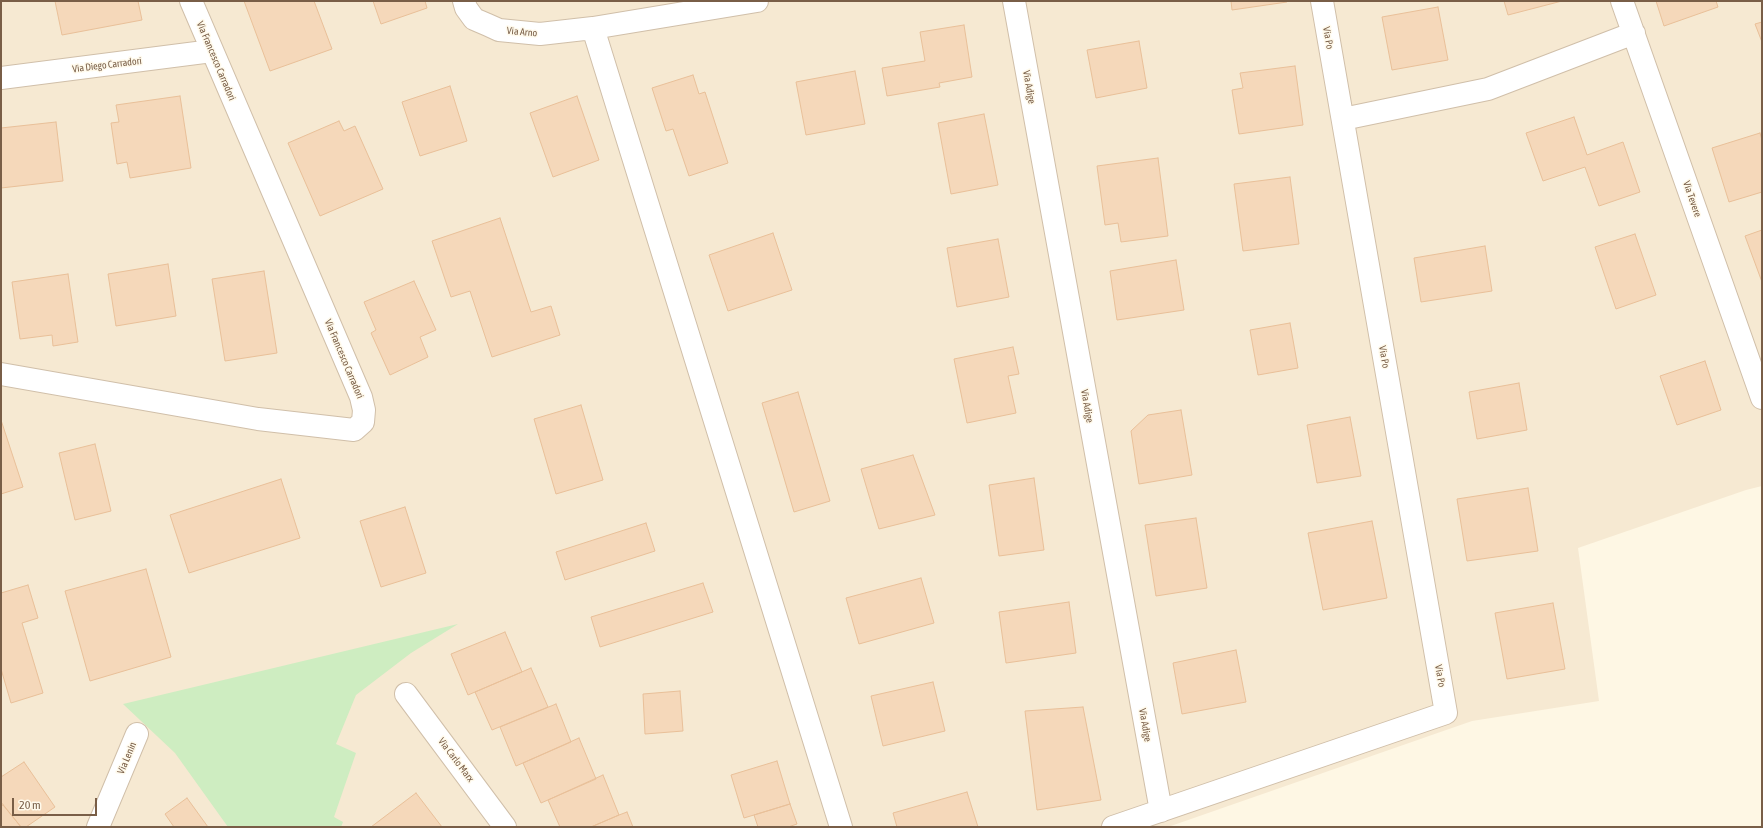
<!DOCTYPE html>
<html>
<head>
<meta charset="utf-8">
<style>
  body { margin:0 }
  #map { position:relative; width:1763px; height:828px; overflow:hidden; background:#fef7e4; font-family:"Asap Condensed",sans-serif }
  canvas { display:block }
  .frame { position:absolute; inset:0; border:2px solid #795e47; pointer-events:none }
  .scale { position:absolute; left:12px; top:798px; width:85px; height:18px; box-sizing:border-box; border:2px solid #795e47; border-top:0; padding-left:5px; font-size:12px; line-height:14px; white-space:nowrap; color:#795e47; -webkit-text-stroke:3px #fffaec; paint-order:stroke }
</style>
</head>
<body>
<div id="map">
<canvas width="1763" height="828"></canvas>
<div class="frame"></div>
<div class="scale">20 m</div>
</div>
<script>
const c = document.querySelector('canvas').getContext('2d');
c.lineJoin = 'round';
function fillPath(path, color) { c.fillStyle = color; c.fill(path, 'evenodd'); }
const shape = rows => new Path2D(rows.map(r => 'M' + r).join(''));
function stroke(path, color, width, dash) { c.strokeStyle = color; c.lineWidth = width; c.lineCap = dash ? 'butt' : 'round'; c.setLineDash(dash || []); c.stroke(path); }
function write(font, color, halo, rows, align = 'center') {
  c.font = font + ' "Asap Condensed",sans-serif'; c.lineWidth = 3; c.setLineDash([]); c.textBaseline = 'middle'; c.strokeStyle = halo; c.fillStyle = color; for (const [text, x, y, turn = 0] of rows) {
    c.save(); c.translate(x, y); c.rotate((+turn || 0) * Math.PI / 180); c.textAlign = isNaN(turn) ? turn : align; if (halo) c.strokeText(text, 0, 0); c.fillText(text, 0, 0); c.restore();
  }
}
fillPath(shape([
  [1,1,1762,1,1762,486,1746,490,1578,548,1599,701,1472,721,1168,827,1,827]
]), '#f6e9d2');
fillPath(shape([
  [458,624,411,653,356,695,336,744,356,753,334,817,343,822,341,827,228,827,175,753,123,704]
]), '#ceedc1');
const building = shape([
  [55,1,138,1,142,20,62,35,55,1],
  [244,1,314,1,332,49,270,71,244,1],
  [373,1,425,1,427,8,381,24,373,1],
  [1231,1,1287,1,1287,2,1232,10,1231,1],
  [1504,1,1562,1,1508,15,1504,1],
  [1656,1,1716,1,1718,7,1664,26,1656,1],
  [1438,7,1448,60,1392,70,1382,17,1438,7],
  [1762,22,1762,42,1755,24,1762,22],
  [964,25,972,77,939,83,940,87,887,96,882,68,925,61,920,32,964,25],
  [1139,41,1147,88,1096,98,1087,50,1139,41],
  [1295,66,1303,125,1239,134,1232,90,1243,88,1240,73,1295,66],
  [855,71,865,124,806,135,796,82,855,71],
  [693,75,699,94,705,92,728,163,689,176,673,129,666,131,652,88,693,75],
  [450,86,467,141,420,156,402,102,450,86],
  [180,96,191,168,130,178,127,162,117,164,111,123,119,122,116,105,180,96],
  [577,96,599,160,553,177,530,113,577,96],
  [984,114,998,185,951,194,938,123,984,114],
  [1574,117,1587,155,1623,142,1640,192,1599,206,1585,167,1543,181,1526,133,1574,117],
  [339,121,344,131,355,126,383,189,320,216,288,143,339,121],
  [56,122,63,181,1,188,1,128,56,122],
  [1760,133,1762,140,1762,192,1729,202,1712,148,1760,133],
  [1158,158,1168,236,1121,242,1118,223,1105,225,1097,166,1158,158],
  [1290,177,1299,244,1243,251,1234,184,1290,177],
  [500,218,531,312,551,306,560,335,492,357,470,291,451,297,432,241,500,218],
  [1762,230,1762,282,1745,236,1762,230],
  [773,233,792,290,728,311,709,255,773,233],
  [1635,234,1656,295,1616,309,1595,247,1635,234],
  [998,239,1009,297,957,307,947,248,998,239],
  [1485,246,1492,291,1421,302,1414,258,1485,246],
  [1176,260,1184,310,1117,320,1110,271,1176,260],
  [168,264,176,316,116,326,108,274,168,264],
  [264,271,277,353,225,361,212,279,264,271],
  [68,274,78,342,53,346,52,335,20,339,12,282,68,274],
  [414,281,436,330,420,337,428,357,390,375,371,333,376,330,364,302,414,281],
  [1290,323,1298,368,1258,375,1250,330,1290,323],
  [1013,347,1019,374,1008,376,1016,413,967,423,954,359,1013,347],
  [1705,361,1721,410,1677,425,1660,376,1705,361],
  [1519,383,1527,430,1477,439,1469,392,1519,383],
  [798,392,830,501,794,512,762,403,798,392],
  [581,405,603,480,556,494,534,419,581,405],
  [1181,410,1192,475,1139,484,1131,431,1148,415,1181,410],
  [1350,417,1361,476,1317,483,1307,425,1350,417],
  [1,420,23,487,1,494,1,420],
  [95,444,111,511,75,520,59,453,95,444],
  [913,455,935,515,879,529,861,469,913,455],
  [1034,478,1044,550,999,556,989,485,1034,478],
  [281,479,300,538,189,573,170,515,281,479],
  [1528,488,1538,551,1467,561,1457,499,1528,488],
  [405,507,426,573,381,587,360,521,405,507],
  [1196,518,1207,588,1156,596,1145,525,1196,518],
  [1372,521,1387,598,1323,610,1308,533,1372,521],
  [646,523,655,551,565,580,556,552,646,523],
  [146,569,171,657,90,681,65,591,146,569],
  [921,578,934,623,859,644,846,598,921,578],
  [703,583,713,612,600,647,591,617,703,583],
  [28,585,38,618,22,623,43,693,11,703,1,669,1,593,28,585],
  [1069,602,1076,653,1006,663,999,612,1069,602],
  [1553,603,1565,669,1507,679,1495,613,1553,603],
  [505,632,522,672,468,695,451,654,505,632],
  [1236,650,1246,702,1182,714,1173,663,1236,650],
  [531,668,548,707,492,730,475,692,531,668],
  [933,682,945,731,883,746,871,696,933,682],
  [680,691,683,731,645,734,643,694,680,691],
  [556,704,571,742,516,766,500,727,556,704],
  [1083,707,1101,800,1037,810,1025,711,1083,707],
  [579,738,596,779,541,803,523,763,579,738],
  [777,761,790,804,744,818,731,775,777,761],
  [24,762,55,807,26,827,21,827,1,802,1,777,24,762],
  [603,775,619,815,591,827,560,827,548,800,603,775],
  [967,792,978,827,897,827,893,813,967,792],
  [416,793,442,827,371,827,416,793],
  [187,798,208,827,174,827,165,814,187,798],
  [790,804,797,824,788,827,758,827,754,815,790,804],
  [3,805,21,827,1,827,1,806,3,805],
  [627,812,633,827,591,827,619,815,627,812]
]);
fillPath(building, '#f5d8ba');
stroke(building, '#e9c099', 1);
const street = shape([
  [464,1,466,8,474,19,488,25,499,30,540,34,593,28,757,1],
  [1014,1,1161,811],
  [1622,1,1762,398],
  [593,28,841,827],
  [1,78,212,51],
  [1343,119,1488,89,1634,33],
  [1,374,258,419,354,430,363,422,364,410,361,397,191,1],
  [406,694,505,827],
  [98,827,137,734],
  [1113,827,1446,713,1322,1]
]);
stroke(street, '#d0bfa9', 24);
stroke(street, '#fff', 22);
write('10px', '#795e47', '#fffaec', [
  ["Via Arno",522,32,5],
  ["Via Po",1328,38,80],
  ["Via Francesco Carradori",216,61,67],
  ["Via Diego Carradori",107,65,-7],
  ["Via Adige",1029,87,80],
  ["Via Tevere",1692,199,71],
  ["Via Po",1384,357,80],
  ["Via Francesco Carradori",344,359,67],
  ["Via Adige",1087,406,80],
  ["Via Po",1440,676,80],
  ["Via Adige",1145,725,80],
  ["Via Lenin",127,758,-67],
  ["Via Carlo Marx",456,760,53]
]);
</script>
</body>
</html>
